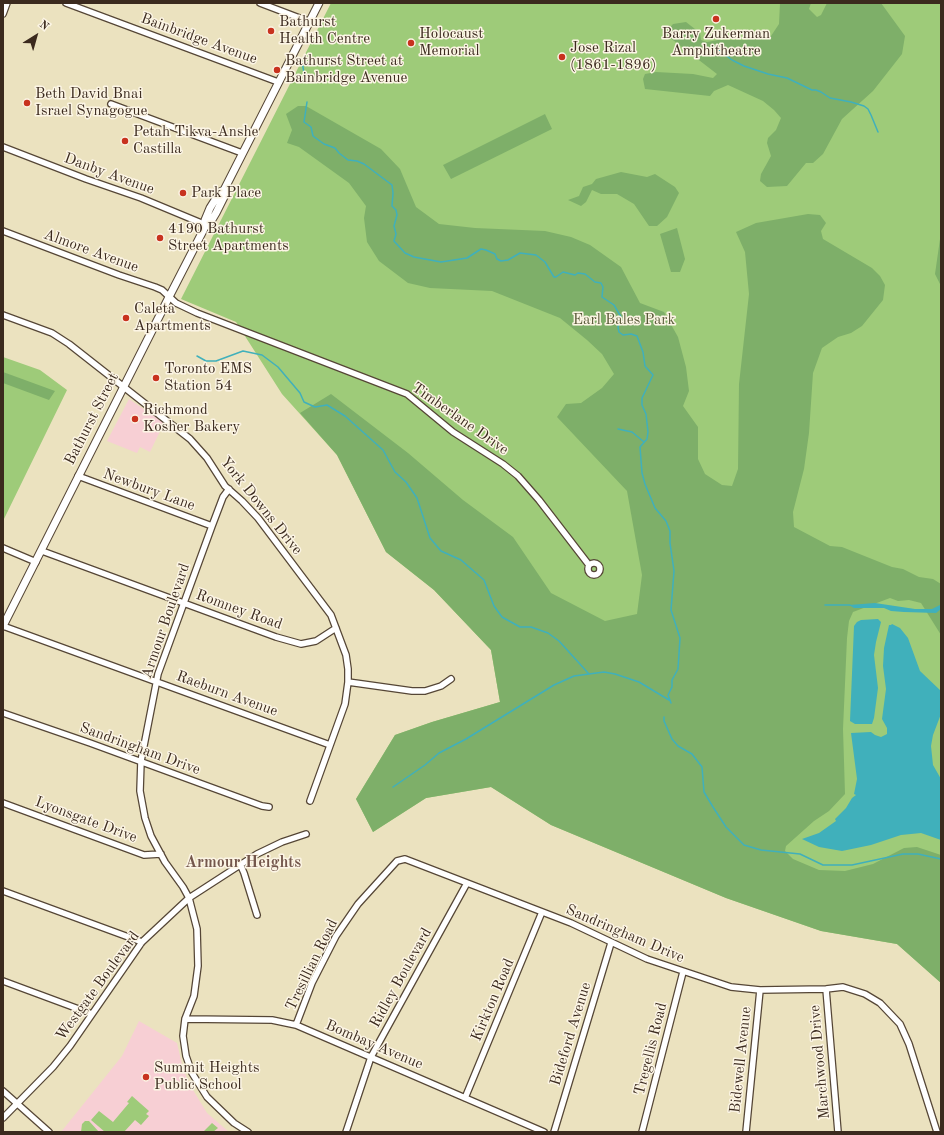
<!DOCTYPE html>
<html>
<head>
<meta charset="utf-8">
<style>
  body { margin:0 }
  #map { position:relative; width:944px; height:1135px; overflow:hidden; background:#ebe2bf; font-family:"Old Standard TT",serif }
  canvas { display:block }
  .frame { position:absolute; inset:0; border:4px solid #3b2a1e; pointer-events:none }
  .north { position:absolute; left:16px; top:16px; width:40px; height:40px; -webkit-text-stroke:3px #fcf5e5; paint-order:stroke; rotate:37deg; font-size:11px; font-weight:700; line-height:16px; text-align:center; color:#3b2a1e }
  .north::after { content:''; display:block; margin:auto; width:14px; height:18px; background:#3b2a1e; clip-path:polygon(50% 0,100% 100%,50% 72%,0 100%) }
</style>
</head>
<body>
<div id="map">
<canvas width="944" height="1135"></canvas>
<div class="frame"></div>
<div class="north">N</div>
</div>
<script>
const c = document.querySelector('canvas').getContext('2d');
c.lineJoin = 'round';
function fillPath(path, color) { c.fillStyle = color; c.fill(path, 'evenodd'); }
const shape = rows => new Path2D(rows.map(r => 'M' + r).join(''));
function stroke(path, color, width, dash) { c.strokeStyle = color; c.lineWidth = width; c.lineCap = dash ? 'butt' : 'round'; c.setLineDash(dash || []); c.stroke(path); }
function write(font, color, halo, rows, align = 'center') {
  c.font = font + ' "Old Standard TT",serif'; c.lineWidth = 3; c.setLineDash([]); c.textBaseline = 'middle'; c.strokeStyle = halo; c.fillStyle = color; for (const [text, x, y, turn = 0] of rows) {
    c.save(); c.translate(x, y); c.rotate((+turn || 0) * Math.PI / 180); c.textAlign = isNaN(turn) ? turn : align; if (halo) c.strokeText(text, 0, 0); c.fillText(text, 0, 0); c.restore();
  }
}
fillPath(shape([
  [129,399,164,423,150,452,140,447,137,453,107,441],
  [139,1021,177,1043,183,1069,190,1085,207,1113,229,1132,61,1132,122,1056]
]), '#f7cfd4');
fillPath(shape([
  [331,3,941,3,941,983,897,944,821,931,726,898,551,825,491,787,426,798,373,832,356,799,395,735,432,722,500,702,491,650,434,590,386,552,337,455,282,394,236,322,181,299],
  [3,357,40,370,67,390,3,521],
  [132,1096,149,1111,146,1114,149,1116,141,1125,135,1120,124,1132,105,1132,91,1120,99,1111,113,1122,129,1103,127,1102],
  [85,1121,89,1121,99,1132,81,1132,82,1124],
  [212,1123,218,1128,213,1132,203,1132]
]), '#9ecb79');
fillPath(shape([
  [780,3,811,3,809,9,817,17,821,15,827,3,881,3,905,36,902,54,873,91,842,119,823,154,813,163,806,163,787,186,767,187,760,181,761,174,771,156,767,143,768,138,776,130,781,118,774,110,763,101,728,85,714,91,710,96,645,89,643,79,645,74,656,72,693,74,713,78,717,74,669,37,665,33,673,24,686,22,700,33,701,40,707,42,718,40,746,40,759,36,771,36,779,24],
  [298,106,306,106,381,149,400,169,416,207,439,224,475,228,545,231,571,237,590,245,621,267,640,303,664,312,678,337,686,367,689,391,683,406,698,427,698,459,705,474,722,485,732,486,738,469,739,384,749,294,745,252,736,232,756,223,808,214,820,215,826,223,821,231,823,239,872,268,880,276,885,285,883,300,862,326,851,333,838,337,822,348,813,373,809,433,804,469,793,512,794,527,830,546,842,547,892,567,903,569,919,577,933,579,941,584,941,635,921,603,909,600,898,601,890,598,853,612,849,621,847,638,843,729,845,794,829,811,814,821,786,846,785,851,793,859,819,870,845,871,873,864,904,848,917,847,941,855,941,983,897,944,821,931,726,898,551,825,491,787,426,798,373,832,356,799,395,735,432,722,500,702,491,650,434,590,386,552,337,455,300,413,331,394,408,453,463,500,513,537,551,593,605,621,637,614,642,575,627,491,557,417,566,404,581,403,602,388,614,374,602,354,587,340,560,318,492,291,430,288,408,283,379,261,367,242,364,218,366,206,349,183,299,147,287,143,292,130,286,114],
  [545,114,552,129,451,179,443,165],
  [621,172,647,177,655,174,675,187,679,193,667,217,657,226,649,226,634,204,617,194,601,194,592,190,586,202,581,206,568,200,579,196,583,187,592,184,596,179],
  [677,228,685,259,680,272,671,272,660,234],
  [941,232,941,286,935,274],
  [3,372,55,391,49,400,3,383]
]), '#7eaf69');
fillPath(shape([
  [875,603,915,609,932,609,940,605,941,606,941,609,936,613,904,612,891,611,884,608,854,608,849,605],
  [878,619,881,622,876,642,874,655,878,688,874,718,872,724,855,724,850,721,854,626,857,622,861,620],
  [892,624,900,628,908,638,920,671,941,691,941,714,933,735,931,746,933,765,941,779,941,840,921,833,901,835,871,845,842,851,819,847,802,839,819,833,836,821,835,819,846,808,852,798,856,795,854,794,857,779,851,733,871,732,875,735,881,737,887,734,887,728,882,719,886,689,883,666,884,648,889,625,891,625]
]), '#40b0bb');
stroke(shape([
  [712,47,716,48,732,60,744,66,768,74,787,78,812,90,816,90,821,92,830,98,851,102,864,106,868,109,871,115,878,132],
  [302,62,305,78],
  [307,102,304,122,311,127,313,136,324,144,335,148,339,153,348,160,357,161,364,164,392,185,393,193,392,206,396,210,397,215,394,226,396,234,394,241,405,253,414,257,441,262,467,258,481,249,486,250,495,254,497,259,501,261,508,260,520,253,536,255,545,262,554,277,556,277,563,272,575,275,578,273,585,274,595,282,601,283,603,287,602,297,614,305,621,317,618,327,619,332,623,335,631,334,637,336,643,352,645,366,653,375,642,398,642,405,646,414,648,432,647,439,640,447,642,473,645,484,655,508,666,521,670,531,670,543,674,571,671,610,680,638,678,669,672,680,672,687,668,695,671,703],
  [197,356,206,361,216,361,243,351,262,355,278,367,300,393,304,402,315,407,327,405,345,416,383,450,395,472,406,482,417,498,430,538,441,551,461,560,484,580,494,606,502,617,520,627,531,627,548,633,559,641,589,674],
  [618,429,632,432,644,442],
  [825,605,850,605],
  [664,717,664,721,672,739,678,746,692,754,702,767,704,792,713,807,726,827,744,845,761,850,800,854,823,865,852,865,903,854,918,854,941,859],
  [393,787,425,765,439,753,466,739,554,685,574,676,604,672,615,674,639,682,669,700]
]), '#40b0bb', 1.5);
const minor = shape([
  [66,3,278,82],
  [260,3,310,22],
  [3,14,7,3],
  [111,104,242,153],
  [3,147,86,179,141,198,206,225],
  [3,231,119,275,155,287,162,290,176,303,197,313,407,394,453,432,503,464,518,476,539,500,589,565],
  [3,315,52,333,69,344,190,439,207,458,225,486,242,501,258,518,331,615,346,655,348,669,348,682,345,704,310,801],
  [78,476,212,526],
  [229,489,223,497,212,526,158,674,141,761,140,791,145,818,151,836,165,862,183,887,189,898,197,929,198,966,194,996,185,1019,183,1036,186,1056,192,1073,207,1097,234,1123,248,1132],
  [3,548,36,562],
  [42,551,276,637,301,644,316,641,336,628],
  '588 569a6 6 0 1 1 12 0a6 6 0 1 1-12 0Z',
  [3,626,330,745],
  [348,682,412,691,425,691,441,686,451,679],
  [3,713,90,743,262,806,269,807],
  [3,803,144,855,161,854],
  [240,864,244,873,257,915],
  [3,891,142,942],
  [3,981,92,1014],
  [826,989,838,1132],
  [185,1019,272,1020,296,1025,544,1132],
  [296,1025,312,983,336,936,358,904,397,861,405,859,571,923,647,959,731,987,760,990,826,989,843,987,865,994,880,1003,900,1024,909,1044,937,1132],
  [3,1091,49,1132],
  [465,1098,542,912],
  [3,1118,53,1067,70,1046,142,942,189,898,257,854,282,842,306,834],
  [346,1132,371,1057,467,883],
  [554,1132,611,943],
  [642,1132,683,972],
  [746,1132,760,990]
]);
const major = shape([
  [206,225,205,220,210,208,220,192,224,190],
  [3,626,169,297,206,225,210,223,216,213,225,195,224,190,319,3]
]);
stroke(minor, '#554636', 8);
stroke(major, '#554636', 9);
stroke(minor, '#fff', 5.5);
stroke(major, '#fff', 7);
for (const [x, y, r, color] of [
  [716,19,4,"#c8321e"],
  [271,31,4,"#c8321e"],
  [411,43,4,"#c8321e"],
  [562,57,4,"#c8321e"],
  [277,70,4,"#c8321e"],
  [27,103,4,"#c8321e"],
  [125,141,4,"#c8321e"],
  [183,193,4,"#c8321e"],
  [160,238,4,"#c8321e"],
  [126,318,4,"#c8321e"],
  [156,378,4,"#c8321e"],
  [135,419,4,"#c8321e"],
  [146,1077,4,"#c8321e"]
]) { const dot = new Path2D(); dot.arc(x, y, r, 0, 2 * Math.PI); c.fillStyle = color; c.fill(dot); stroke(dot, '#fcf5e5', 1.5); }
write('15px', '#3b2a1e', '#fcf5e5', [
  ["Bathurst",279,22],
  ["Health Centre",279,39],
  ["Holocaust",419,34],
  ["Memorial",419,51],
  ["Barry Zukerman",716,34,"center"],
  ["Amphitheatre",716,51,"center"],
  ["Jose Rizal",570,48],
  ["(1861-1896)",570,65],
  ["Bathurst Street at",285,61],
  ["Bainbridge Avenue",285,78],
  ["Beth David Bnai",35,94],
  ["Israel Synagogue",35,111],
  ["Petah Tikva-Anshe",133,132],
  ["Castilla",133,149],
  ["Park Place",191,193],
  ["4190 Bathurst",168,229],
  ["Street Apartments",168,246],
  ["Caleta",134,309],
  ["Apartments",134,326],
  ["Toronto EMS",164,369],
  ["Station 54",164,386],
  ["Richmond",143,410],
  ["Kosher Bakery",143,427],
  ["Summit Heights",154,1068],
  ["Public School",154,1085]
], 'left');
write('15px', '#3b2a1e', '#fcf5e5', [
  ["Bainbridge Avenue",199,39,20],
  ["Danby Avenue",109,174,20],
  ["Almore Avenue",91,251,20],
  ["Bathurst Street",92,419,-63],
  ["Timberlane Drive",460,419,35],
  ["Newbury Lane",149,490,20],
  ["York Downs Drive",261,506,51],
  ["Romney Road",239,610,20],
  ["Armour Boulevard",166,621,-71],
  ["Raeburn Avenue",227,694,20],
  ["Sandringham Drive",140,749,20],
  ["Lyonsgate Drive",86,820,20],
  ["Sandringham Drive",625,934,23],
  ["Tresillian Road",312,965,-64],
  ["Ridley Boulevard",401,978,-61],
  ["Westgate Boulevard",98,986,-54],
  ["Kirkton Road",493,1000,-67],
  ["Bideford Avenue",571,1034,-73],
  ["Bombay Avenue",374,1045,23],
  ["Tregellis Road",651,1049,-76],
  ["Bidewell Avenue",741,1060,-84],
  ["Marchwood Drive",820,1062,-95]
]);
write('15px', '#595a39', '#fcf5e5', [
  ["Earl Bales Park",624,320]
]);
write('bold 16px', '#74574c', '#fcf5e5', [
  ["Armour Heights",243,863]
]);
</script>
</body>
</html>
